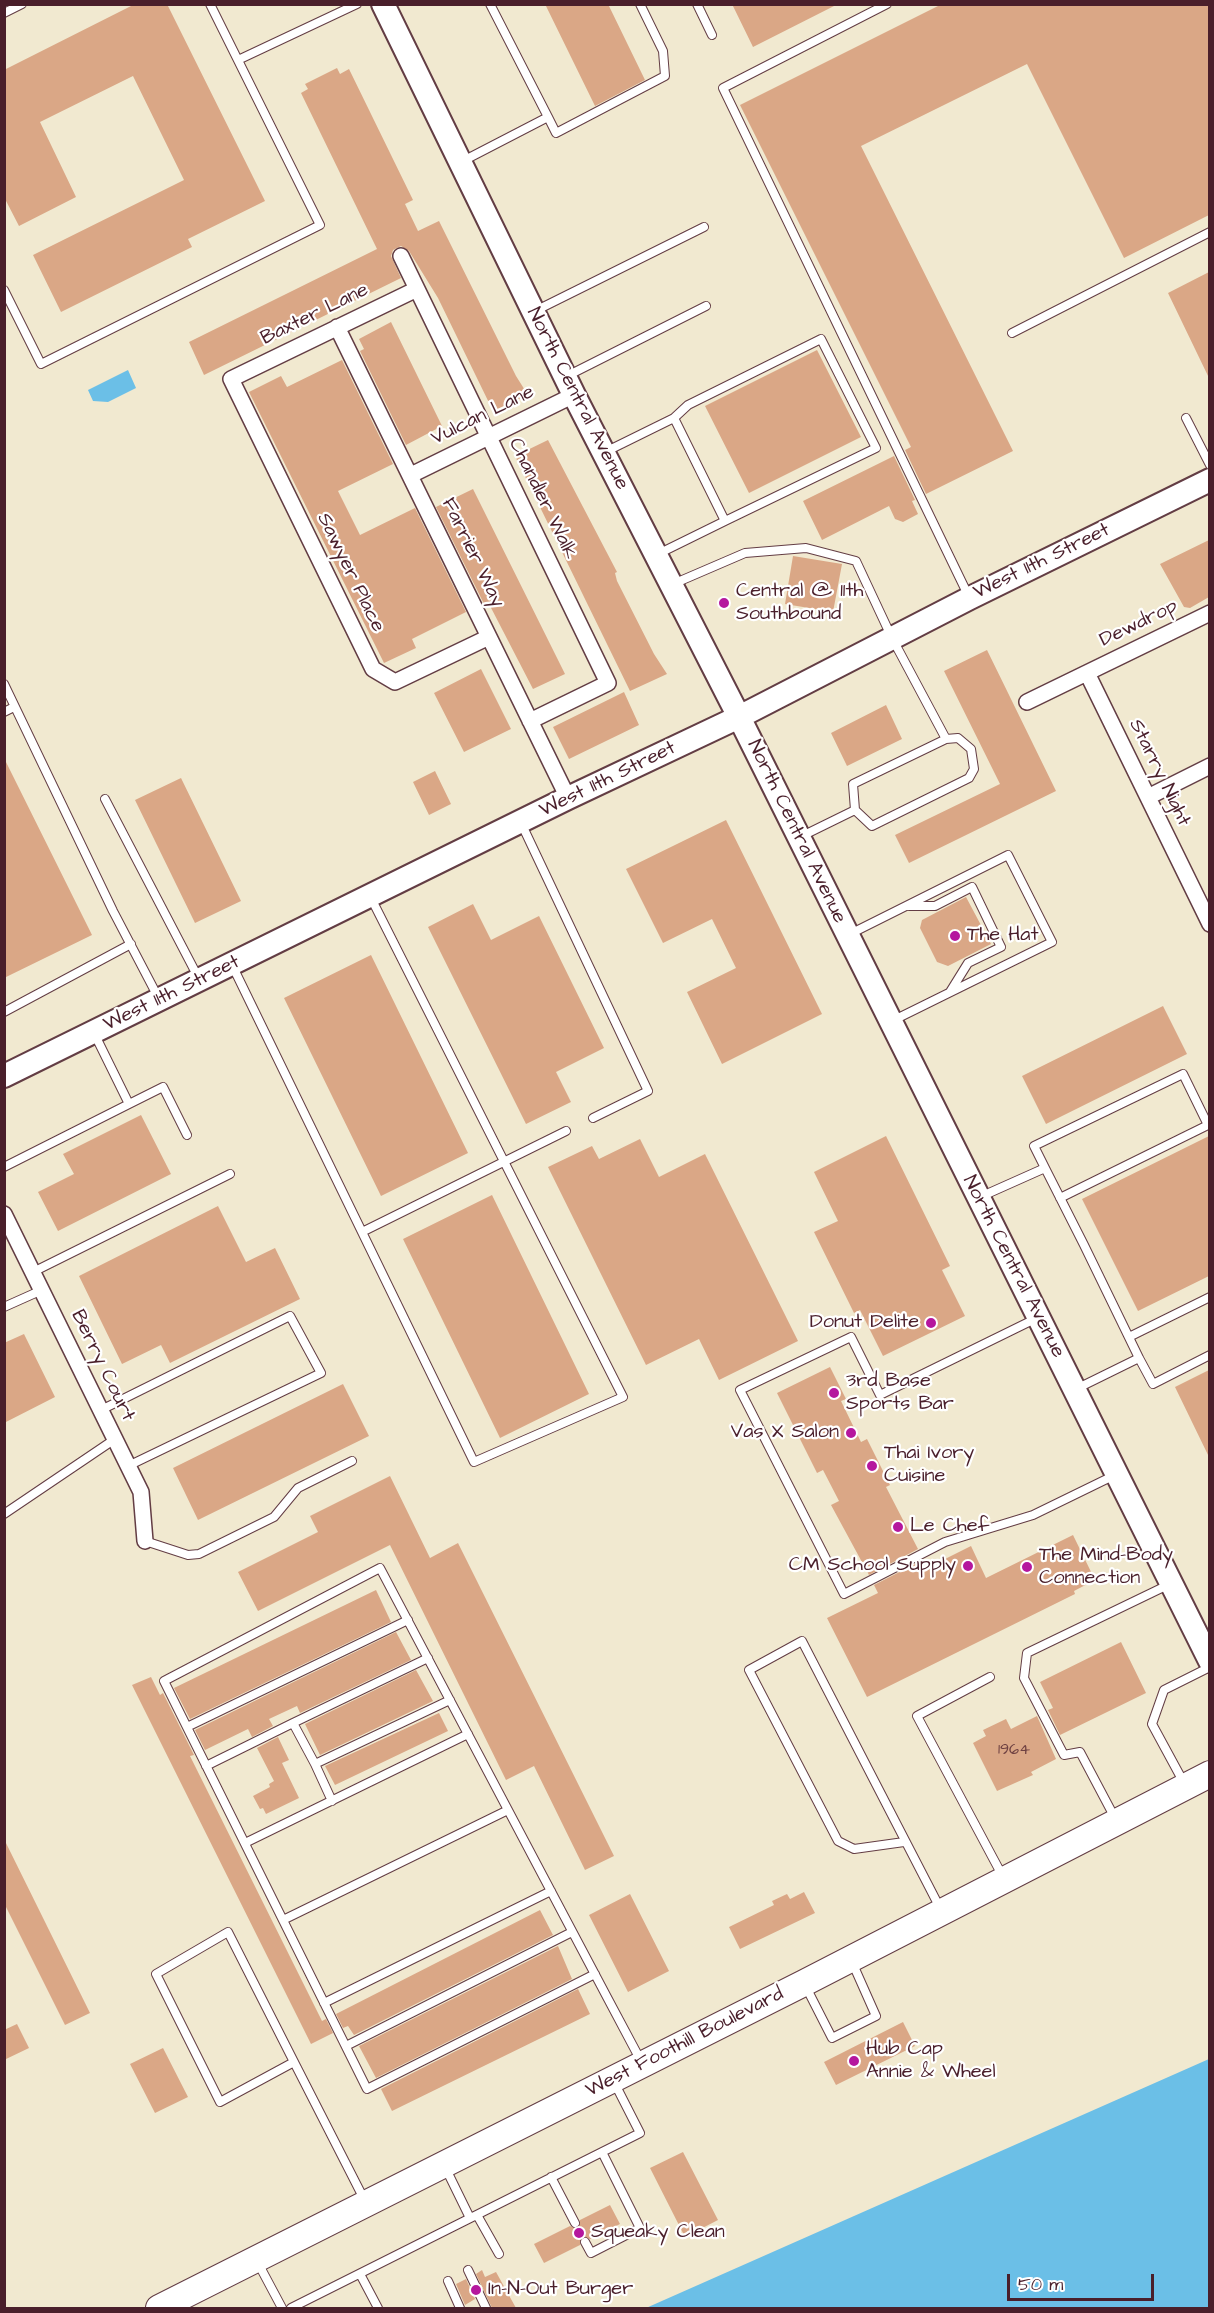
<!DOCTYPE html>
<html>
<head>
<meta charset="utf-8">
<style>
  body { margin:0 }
  #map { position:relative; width:1214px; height:2313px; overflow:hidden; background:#f1e9d0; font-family:"Architects Daughter",sans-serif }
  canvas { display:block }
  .frame { position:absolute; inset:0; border:6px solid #4a1f2b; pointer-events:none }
  .scale { position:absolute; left:1007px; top:2274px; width:147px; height:27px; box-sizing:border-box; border:3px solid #4a1f2b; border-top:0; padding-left:8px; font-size:18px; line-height:21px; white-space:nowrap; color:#4a1f2b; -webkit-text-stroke:4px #fff; paint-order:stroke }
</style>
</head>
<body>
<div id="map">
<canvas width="1214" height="2313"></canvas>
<div class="frame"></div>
<div class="scale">50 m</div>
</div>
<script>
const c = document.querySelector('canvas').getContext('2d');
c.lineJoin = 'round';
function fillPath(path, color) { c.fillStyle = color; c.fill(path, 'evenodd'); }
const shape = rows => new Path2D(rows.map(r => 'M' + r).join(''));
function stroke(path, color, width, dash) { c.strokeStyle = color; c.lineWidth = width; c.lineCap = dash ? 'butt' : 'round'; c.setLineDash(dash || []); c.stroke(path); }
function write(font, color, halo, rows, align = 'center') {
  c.font = font + ' "Architects Daughter",sans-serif'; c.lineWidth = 4.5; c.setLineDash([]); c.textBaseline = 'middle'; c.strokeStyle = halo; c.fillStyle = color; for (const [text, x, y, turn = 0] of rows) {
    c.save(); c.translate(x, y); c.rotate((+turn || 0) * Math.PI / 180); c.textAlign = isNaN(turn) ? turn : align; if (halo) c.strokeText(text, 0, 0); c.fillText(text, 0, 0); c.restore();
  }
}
fillPath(shape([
  [128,370,136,388,108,402,93,401,88,390],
  [1209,2059,1209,2308,646,2308]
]), '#6bbfe7');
fillPath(shape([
  [135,4,167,4,265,201,188,239,192,247,61,312,33,255,184,180,133,76,40,122,76,197,19,226,4,197,4,70],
  [545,4,608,4,645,80,595,106],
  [732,4,838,4,753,47],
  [942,4,1209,4,1209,215,1124,258,1027,64,861,146,1013,451,926,494,905,450,911,447,740,105],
  [337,68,340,74,349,69,413,200,405,204,418,231,439,221,516,376,528,395,493,411,438,298,409,251,401,246,393,250,391,256,401,278,204,375,189,342,377,249,301,93,308,89,305,84],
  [1209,272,1209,378,1168,293],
  [391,322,442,426,406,445,360,351,364,349,359,339],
  [817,350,861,437,749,493,705,406],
  [342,360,393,464,338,491,360,535,415,508,466,612,412,639,416,648,384,663,249,392,281,376,287,387],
  [548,440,617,572,615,573,617,581,654,654,667,674,630,691,515,456],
  [894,456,915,500,912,501,918,514,903,522,895,519,889,506,822,540,803,501],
  [473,489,565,674,533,689,488,602,484,604,436,507],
  [1209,540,1209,597,1190,608,1184,607,1160,564],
  [793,556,842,564,833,612,785,604],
  [987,650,1056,791,909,863,895,835,1000,784,944,671],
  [481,669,511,729,464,752,434,693],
  [624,692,639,725,569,759,553,727],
  [886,705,902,739,847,766,831,733],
  [4,758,92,935,4,978],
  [435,771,451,804,429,815,413,782],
  [181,778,241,901,195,923,135,800],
  [726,820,822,1014,722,1064,687,992,736,968,712,919,663,943,626,869],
  [966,897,991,944,948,966,937,962,920,928,922,920],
  [473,904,491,940,539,916,604,1048,556,1072,571,1102,526,1124,428,927],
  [371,955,468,1153,381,1196,284,998],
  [1163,1006,1187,1054,1046,1124,1022,1076],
  [141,1115,171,1174,58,1231,38,1192,74,1174,63,1154],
  [886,1136,950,1266,942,1270,965,1316,883,1356,860,1310,854,1313,814,1232,838,1221,814,1172],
  [1209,1136,1209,1276,1138,1311,1082,1199],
  [640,1139,659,1177,705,1154,798,1341,719,1380,699,1339,646,1365,548,1167,592,1146,599,1159],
  [492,1195,589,1394,500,1438,403,1239],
  [218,1206,246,1262,275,1248,300,1299,170,1363,161,1345,122,1364,79,1276],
  [24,1334,55,1397,4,1423,4,1343],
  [830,1367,846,1399,841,1401,861,1442,867,1439,890,1485,886,1487,918,1549,869,1575,831,1505,839,1501,823,1470,817,1473,777,1393],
  [1209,1370,1209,1457,1175,1387],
  [343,1384,369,1436,198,1520,173,1468],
  [390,1476,430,1558,458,1543,614,1856,585,1870,534,1766,506,1780,390,1545,258,1611,238,1572,318,1532,310,1516],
  [1073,1535,1095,1580,1074,1591,1075,1594,867,1697,827,1618,878,1593,874,1585,923,1560,927,1568,971,1546,986,1578],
  [376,1590,391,1622,190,1719,174,1688],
  [396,1632,411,1660,300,1713,297,1706,269,1719,273,1726,252,1737,248,1729,205,1750,195,1730],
  [1121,1642,1146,1693,1060,1735,1048,1710,1053,1708,1040,1682],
  [416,1670,433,1701,320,1755,305,1724],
  [151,1677,160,1695,163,1693,194,1755,190,1756,322,2021,326,2019,333,2033,311,2044,132,1685],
  [439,1713,448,1731,335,1785,325,1766],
  [1037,1716,1056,1759,1031,1772,1033,1775,997,1791,973,1743,986,1736,983,1730,1006,1719,1011,1729],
  [278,1737,289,1760,282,1763,299,1798,266,1814,263,1808,260,1809,253,1796,270,1787,269,1784,274,1781,257,1748],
  [4,1839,90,2013,65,2025,4,1903],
  [804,1892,815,1913,740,1949,729,1927,774,1905,772,1901,787,1894,790,1899],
  [630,1894,669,1971,628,1992,589,1915],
  [540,1910,553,1935,354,2035,348,2026,343,2028,336,2014],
  [558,1946,572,1979,376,2078,359,2046],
  [578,1989,590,2014,392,2111,381,2089],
  [903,2022,915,2046,836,2085,824,2062],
  [17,2024,29,2048,4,2060,4,2030],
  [163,2048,188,2097,155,2113,130,2064],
  [683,2152,718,2220,685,2237,650,2168],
  [610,2205,620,2224,590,2239,583,2237,580,2245,544,2263,534,2244,570,2226,577,2229,580,2220],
  [482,2270,485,2277,496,2272,516,2308,492,2308,476,2274],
  [466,2279,475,2299,465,2305,456,2284]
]), '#daa786');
const lane = shape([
  [697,4,712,35],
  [887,4,723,88,969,597],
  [4,13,22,4],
  [238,60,357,4],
  [548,117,556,133,665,76,663,51,640,4],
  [461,162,548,117,490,4],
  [4,290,41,364,320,225,210,4],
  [535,311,704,227],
  [1012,333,1210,232],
  [567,376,706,306],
  [674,418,688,405,821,339,876,448,725,521],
  [1186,418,1210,465],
  [605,452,674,418,725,521,658,554],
  [673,584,745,553,806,548,856,561,892,638,946,739],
  [4,684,113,911,158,997],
  [4,712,14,707],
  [105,799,198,977],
  [522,825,648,1091,593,1118],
  [800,837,855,810,872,826,969,778,974,769,971,749,958,738,946,739,853,784,855,810],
  [909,906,935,906,972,887,1001,947,968,963,950,992],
  [850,934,1008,855,1052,942,892,1021],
  [232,965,474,1462,623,1397,371,898],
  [4,1012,131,944],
  [129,1104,163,1087,187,1135],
  [4,1167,129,1104,94,1033],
  [1045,1168,1034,1146,1183,1074,1208,1125,1060,1198],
  [980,1197,1045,1168,1084,1245,1139,1358,1076,1389],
  [362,1232,566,1131],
  [33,1272,230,1174],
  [4,1307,42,1290],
  [1037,1318,880,1395,851,1337,740,1390,844,1594,945,1542,1033,1515,1115,1475],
  [1129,1337,1210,1297],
  [1139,1358,1153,1384,1210,1355],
  [101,1410,290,1316,321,1373,128,1466],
  [4,1514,115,1439],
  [145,1541,188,1555,199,1554,274,1517,298,1488,352,1461],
  [990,1677,917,1716,1002,1875],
  [187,1727,408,1620],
  [315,1764,293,1723,428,1658],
  [206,1766,293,1723],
  [1184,1783,1152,1724,1164,1690,1210,1667],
  [332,1801,315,1764,450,1700],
  [1116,1820,1080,1752,1064,1755,1024,1678,1027,1653,1170,1584],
  [904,1842,854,1849,838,1841,749,1670,802,1641,940,1908],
  [245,1843,468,1734],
  [283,1920,508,1810],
  [595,1974,367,2089,164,1681,380,1568,608,1999,641,2061],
  [806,1987,832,2038,876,2016,852,1962],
  [324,2003,551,1891],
  [346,2046,572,1932],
  [294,2062,220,2102,156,1974,228,1932,294,2062,365,2201],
  [446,2169,470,2218],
  [551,2177,575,2223],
  [477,2215,499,2254],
  [585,2242,591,2253,640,2228,602,2152],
  [258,2263,282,2308],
  [468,2270,486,2308],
  [360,2274,378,2308],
  [448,2281,460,2308],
  [291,2308,640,2133,614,2082]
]);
const street = shape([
  [401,256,608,683,530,721],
  [417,289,231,379,373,669,395,682,489,637],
  [337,327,568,798],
  [411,475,574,395],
  [1087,673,1210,924],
  [1027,702,1210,613],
  [1148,797,1210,766],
  [4,1214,141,1492,145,1541]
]);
const secondary = shape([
  [383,4,574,395,739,717,1210,1661],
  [4,1076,568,798,739,717,970,598,1210,480]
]);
const primary = shape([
  [159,2308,804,1983,1210,1774]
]);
stroke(lane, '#633d44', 10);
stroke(street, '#633d44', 18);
stroke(secondary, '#633d44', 26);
stroke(primary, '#633d44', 28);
stroke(lane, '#fff', 8);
stroke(street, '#fff', 15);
stroke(secondary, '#fff', 22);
stroke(primary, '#fff', 26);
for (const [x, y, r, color] of [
  [724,603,6,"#b5179e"],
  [955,936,6,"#b5179e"],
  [931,1323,6,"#b5179e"],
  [834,1393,6,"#b5179e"],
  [851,1433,6,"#b5179e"],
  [872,1466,6,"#b5179e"],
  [898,1527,6,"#b5179e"],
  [968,1566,6,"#b5179e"],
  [1027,1567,6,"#b5179e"],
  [854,2061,6,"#b5179e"],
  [579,2233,6,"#b5179e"],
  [476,2290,6,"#b5179e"]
]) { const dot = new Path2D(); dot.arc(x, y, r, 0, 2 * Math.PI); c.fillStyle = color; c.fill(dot); stroke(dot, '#fff', 2); }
write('16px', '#6e4142', null, [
  ["1964",1014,1751]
]);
write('20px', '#4a1f2b', '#fff', [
  ["Baxter Lane",315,315,-26],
  ["North Central Avenue",577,399,63],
  ["Vulcan Lane",483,416,-26],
  ["Chandler Walk",542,499,64],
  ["Farrier Way",472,553,64],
  ["West 11th Street",1042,562,-26],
  ["Sawyer Place",350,573,64],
  ["Dewdrop",1139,624,-26],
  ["Starry Night",1159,773,64],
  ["West 11th Street",608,780,-26],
  ["North Central Avenue",796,832,64],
  ["West 11th Street",172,994,-26],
  ["North Central Avenue",1013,1267,63],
  ["Berry Court",102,1366,64],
  ["West Foothill Boulevard",685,2043,-27]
]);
write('20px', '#4a1f2b', '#fff', [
  ["Central @ 11th",736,592],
  ["Southbound",736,615],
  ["The Hat",967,936],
  ["Donut Delite",919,1323,"right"],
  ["3rd Base",846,1382],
  ["Sports Bar",846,1405],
  ["Vas X Salon",839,1433,"right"],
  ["Thai Ivory",884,1454],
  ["Cuisine",884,1477],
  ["Le Chef",910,1527],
  ["The Mind-Body",1039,1556],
  ["Connection",1039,1579],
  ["CM School Supply",956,1566,"right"],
  ["Hub Cap",866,2050],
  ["Annie & Wheel",866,2073],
  ["Squeaky Clean",591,2233],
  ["In-N-Out Burger",488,2290]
], 'left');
</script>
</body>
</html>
